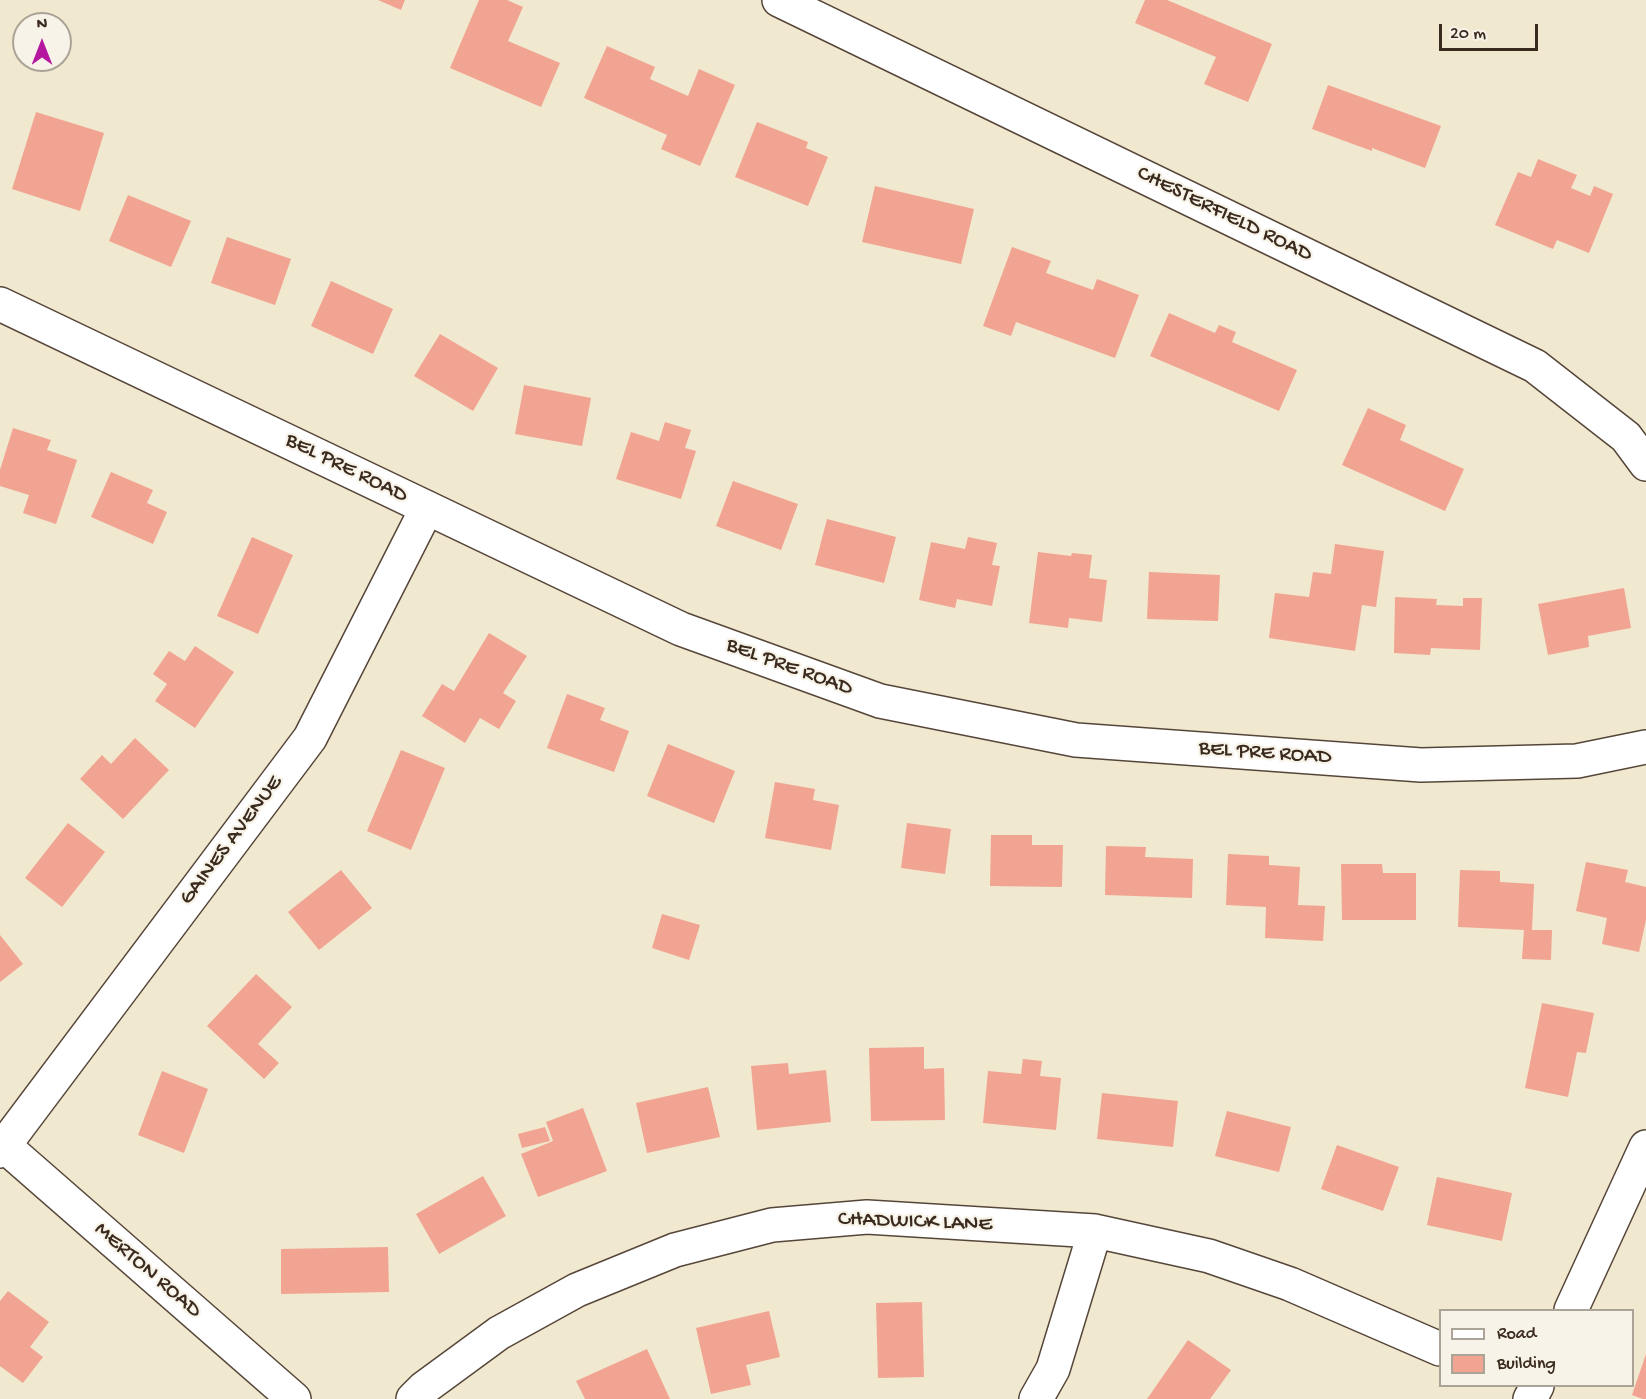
<!DOCTYPE html>
<html>
<head>
<meta charset="utf-8">
<style>
  body { margin:0 }
  #map { position:relative; width:1646px; height:1399px; overflow:hidden; background:#f1e8d0; font-family:"Gochi Hand",sans-serif }
  canvas { display:block }
  .legend { position:absolute; left:1439px; top:1309px; width:195px; height:78px; box-sizing:border-box; background:#f7f3e8; border:2px solid #aca397; margin:0; padding:8px 10px; list-style:none; font-size:18px; color:#3b2a1e }
  .legend li { display:flex; align-items:center; gap:12px; height:30px }
  .legend b { width:30px; border:2px solid #aca397 }
  .north { position:absolute; left:12px; top:12px; width:60px; height:60px; box-sizing:border-box; background:#f7f3e8; border:2px solid #aca397; border-radius:50%; rotate:0deg; font-size:16px; font-weight:700; line-height:24px; text-align:center; color:#3b2a1e }
  .north::after { content:''; display:block; margin:auto; width:21px; height:27px; background:#b5179e; clip-path:polygon(50% 0,100% 100%,50% 72%,0 100%) }
  .scale { position:absolute; left:1439px; top:24px; width:99px; height:27px; box-sizing:border-box; border:3px solid #3b2a1e; border-top:0; padding-left:8px; font-size:18px; line-height:21px; white-space:nowrap; color:#3b2a1e; -webkit-text-stroke:4px #f7f3e8; paint-order:stroke }
</style>
</head>
<body>
<div id="map">
<canvas width="1646" height="1399"></canvas>
<ul class="legend">
<li><b style="height:8px;background:#fff"></b>Road</li>
<li><b style="height:16px;background:#f1a491"></b>Building</li>
</ul>
<div class="north">N</div>
<div class="scale">20 m</div>
</div>
<script>
const c = document.querySelector('canvas').getContext('2d');
c.lineJoin = 'round';
function fillPath(path, color) { c.fillStyle = color; c.fill(path, 'evenodd'); }
const shape = rows => new Path2D(rows.map(r => 'M' + r).join(''));
function stroke(path, color, width, dash) { c.strokeStyle = color; c.lineWidth = width; c.lineCap = dash ? 'butt' : 'round'; c.setLineDash(dash || []); c.stroke(path); }
function write(font, color, halo, rows, align = 'center') {
  c.font = font + ' "Gochi Hand",sans-serif'; c.lineWidth = 4.5; c.setLineDash([]); c.textBaseline = 'middle'; c.strokeStyle = halo; c.fillStyle = color; for (const [text, x, y, turn = 0] of rows) {
    c.save(); c.translate(x, y); c.rotate((+turn || 0) * Math.PI / 180); c.textAlign = isNaN(turn) ? turn : align; if (halo) c.strokeText(text, 0, 0); c.fillText(text, 0, 0); c.restore();
  }
}
fillPath(shape([
  [378,0,405,0,401,10],
  [479,0,507,0,523,7,508,41,560,63,541,107,450,68],
  [1145,0,1167,0,1272,44,1248,102,1204,84,1216,57,1135,23],
  [607,46,655,67,650,79,688,96,699,69,735,85,700,166,661,149,667,135,584,98],
  [1328,85,1441,126,1425,168,1372,148,1372,151,1312,129],
  [36,112,104,133,80,211,12,189],
  [757,122,808,142,806,148,828,157,808,206,735,177],
  [1538,159,1577,175,1571,188,1590,196,1594,186,1613,194,1589,253,1557,240,1553,249,1495,225,1518,172,1531,177],
  [875,186,974,209,961,264,862,242],
  [128,195,191,221,171,267,109,241],
  [227,237,291,259,275,305,211,283],
  [1012,247,1051,261,1046,273,1093,290,1097,279,1139,295,1115,358,1016,322,1011,336,983,326],
  [331,281,393,309,373,354,311,326],
  [1169,313,1215,333,1219,325,1236,332,1232,342,1297,370,1279,411,1150,356],
  [440,334,498,368,473,411,414,376],
  [524,385,591,398,582,446,515,434],
  [1368,408,1406,425,1400,440,1464,469,1445,511,1342,465],
  [665,422,691,430,685,448,696,451,681,499,616,479,631,432,659,441],
  [13,428,51,440,47,450,77,460,56,524,23,513,29,495,0,486,0,470],
  [111,472,153,490,147,503,167,512,153,544,91,517],
  [733,481,798,504,781,550,716,526],
  [827,519,896,537,884,583,815,565],
  [252,537,293,555,258,634,217,616],
  [968,537,997,543,992,565,1000,566,992,606,957,599,955,608,919,600,931,542,965,549],
  [1335,544,1384,551,1376,607,1362,605,1355,651,1269,638,1275,593,1309,597,1313,572,1331,574],
  [1038,552,1071,556,1072,553,1092,555,1089,578,1107,580,1102,622,1069,618,1068,628,1029,623],
  [1149,572,1220,575,1218,621,1147,619],
  [1624,588,1631,628,1588,636,1589,647,1548,655,1538,604],
  [1395,597,1437,599,1436,605,1463,606,1463,598,1482,598,1480,650,1431,648,1430,655,1394,653],
  [489,633,527,656,503,693,516,701,499,729,480,718,465,743,422,716,442,684,454,691],
  [195,646,234,672,195,728,155,701,167,684,153,674,169,651,185,661],
  [567,694,605,708,600,720,629,731,614,772,547,748],
  [135,738,169,770,123,819,80,779,102,755,111,764],
  [668,744,735,771,714,823,647,796],
  [401,750,445,768,411,850,367,831],
  [775,782,815,789,813,800,839,805,831,850,765,838],
  [68,823,105,852,62,907,25,878],
  [907,823,951,829,945,874,901,868],
  [991,835,1032,835,1032,845,1063,845,1062,887,990,886],
  [1106,846,1146,847,1145,857,1193,859,1192,898,1105,895],
  [1228,854,1269,856,1269,865,1300,867,1298,905,1325,906,1323,941,1265,938,1266,907,1226,905],
  [1586,862,1628,870,1625,882,1646,887,1646,920,1639,952,1602,944,1607,918,1576,911],
  [1341,864,1382,864,1383,873,1416,873,1416,920,1342,920],
  [341,870,372,908,319,950,288,912],
  [1460,870,1500,871,1500,882,1534,884,1532,930,1552,930,1551,960,1522,959,1524,930,1458,927],
  [662,914,700,925,689,960,652,948],
  [0,935,23,964,0,982],
  [256,974,292,1007,258,1044,279,1063,264,1079,207,1026],
  [1542,1003,1594,1013,1586,1053,1577,1052,1568,1097,1525,1088],
  [924,1047,924,1069,944,1068,945,1120,871,1121,869,1048],
  [1023,1059,1042,1061,1040,1076,1061,1078,1056,1130,983,1123,988,1071,1021,1074],
  [788,1063,789,1074,826,1070,831,1122,757,1130,751,1066],
  [162,1071,208,1089,184,1153,138,1135],
  [708,1087,720,1137,647,1153,636,1103],
  [1102,1093,1178,1101,1173,1147,1097,1139],
  [583,1108,607,1171,538,1197,521,1154,553,1141,546,1122],
  [1227,1111,1291,1127,1279,1172,1215,1156],
  [545,1127,550,1141,522,1148,518,1134],
  [1337,1145,1399,1167,1383,1211,1321,1189],
  [483,1176,506,1216,439,1254,416,1214],
  [1437,1177,1512,1193,1502,1241,1427,1225],
  [388,1247,389,1292,281,1294,281,1249],
  [8,1291,49,1322,30,1347,43,1357,23,1383,0,1366,0,1301],
  [922,1302,924,1377,878,1378,876,1303],
  [769,1311,780,1357,746,1365,751,1385,711,1394,696,1328],
  [1188,1340,1231,1370,1210,1399,1147,1399],
  [647,1349,670,1399,585,1399,576,1381],
  [1646,1354,1646,1399,1643,1399,1632,1395]
]), '#f1a491');
const minor = shape([
  [779,0,1535,366,1626,437,1646,464],
  [0,1142,294,1399],
  [0,1151,310,738,427,508],
  [1571,1310,1646,1147],
  [413,1399,424,1388,499,1333,577,1290,675,1250,772,1225,867,1217,1095,1231,1209,1256,1290,1284,1440,1349],
  [1036,1399,1053,1369,1095,1231],
  [1530,1399,1537,1386]
]);
const major = shape([
  [0,304,681,629,880,701,1076,740,1421,765,1577,761,1646,747]
]);
stroke(minor, '#564639', 36);
stroke(major, '#564639', 36);
stroke(minor, '#fff', 33);
stroke(major, '#fff', 33);
write('22px', '#3b2a1e', '#f7f3e8', [
  ["CHESTERFIELD ROAD",1224,215,26],
  ["BEL PRE ROAD",346,469,26],
  ["BEL PRE ROAD",789,668,20],
  ["BEL PRE ROAD",1265,754,4],
  ["GAINES AVENUE",232,841,-53],
  ["CHADWICK LANE",915,1223,2],
  ["MERTON ROAD",147,1271,41]
]);
</script>
</body>
</html>
